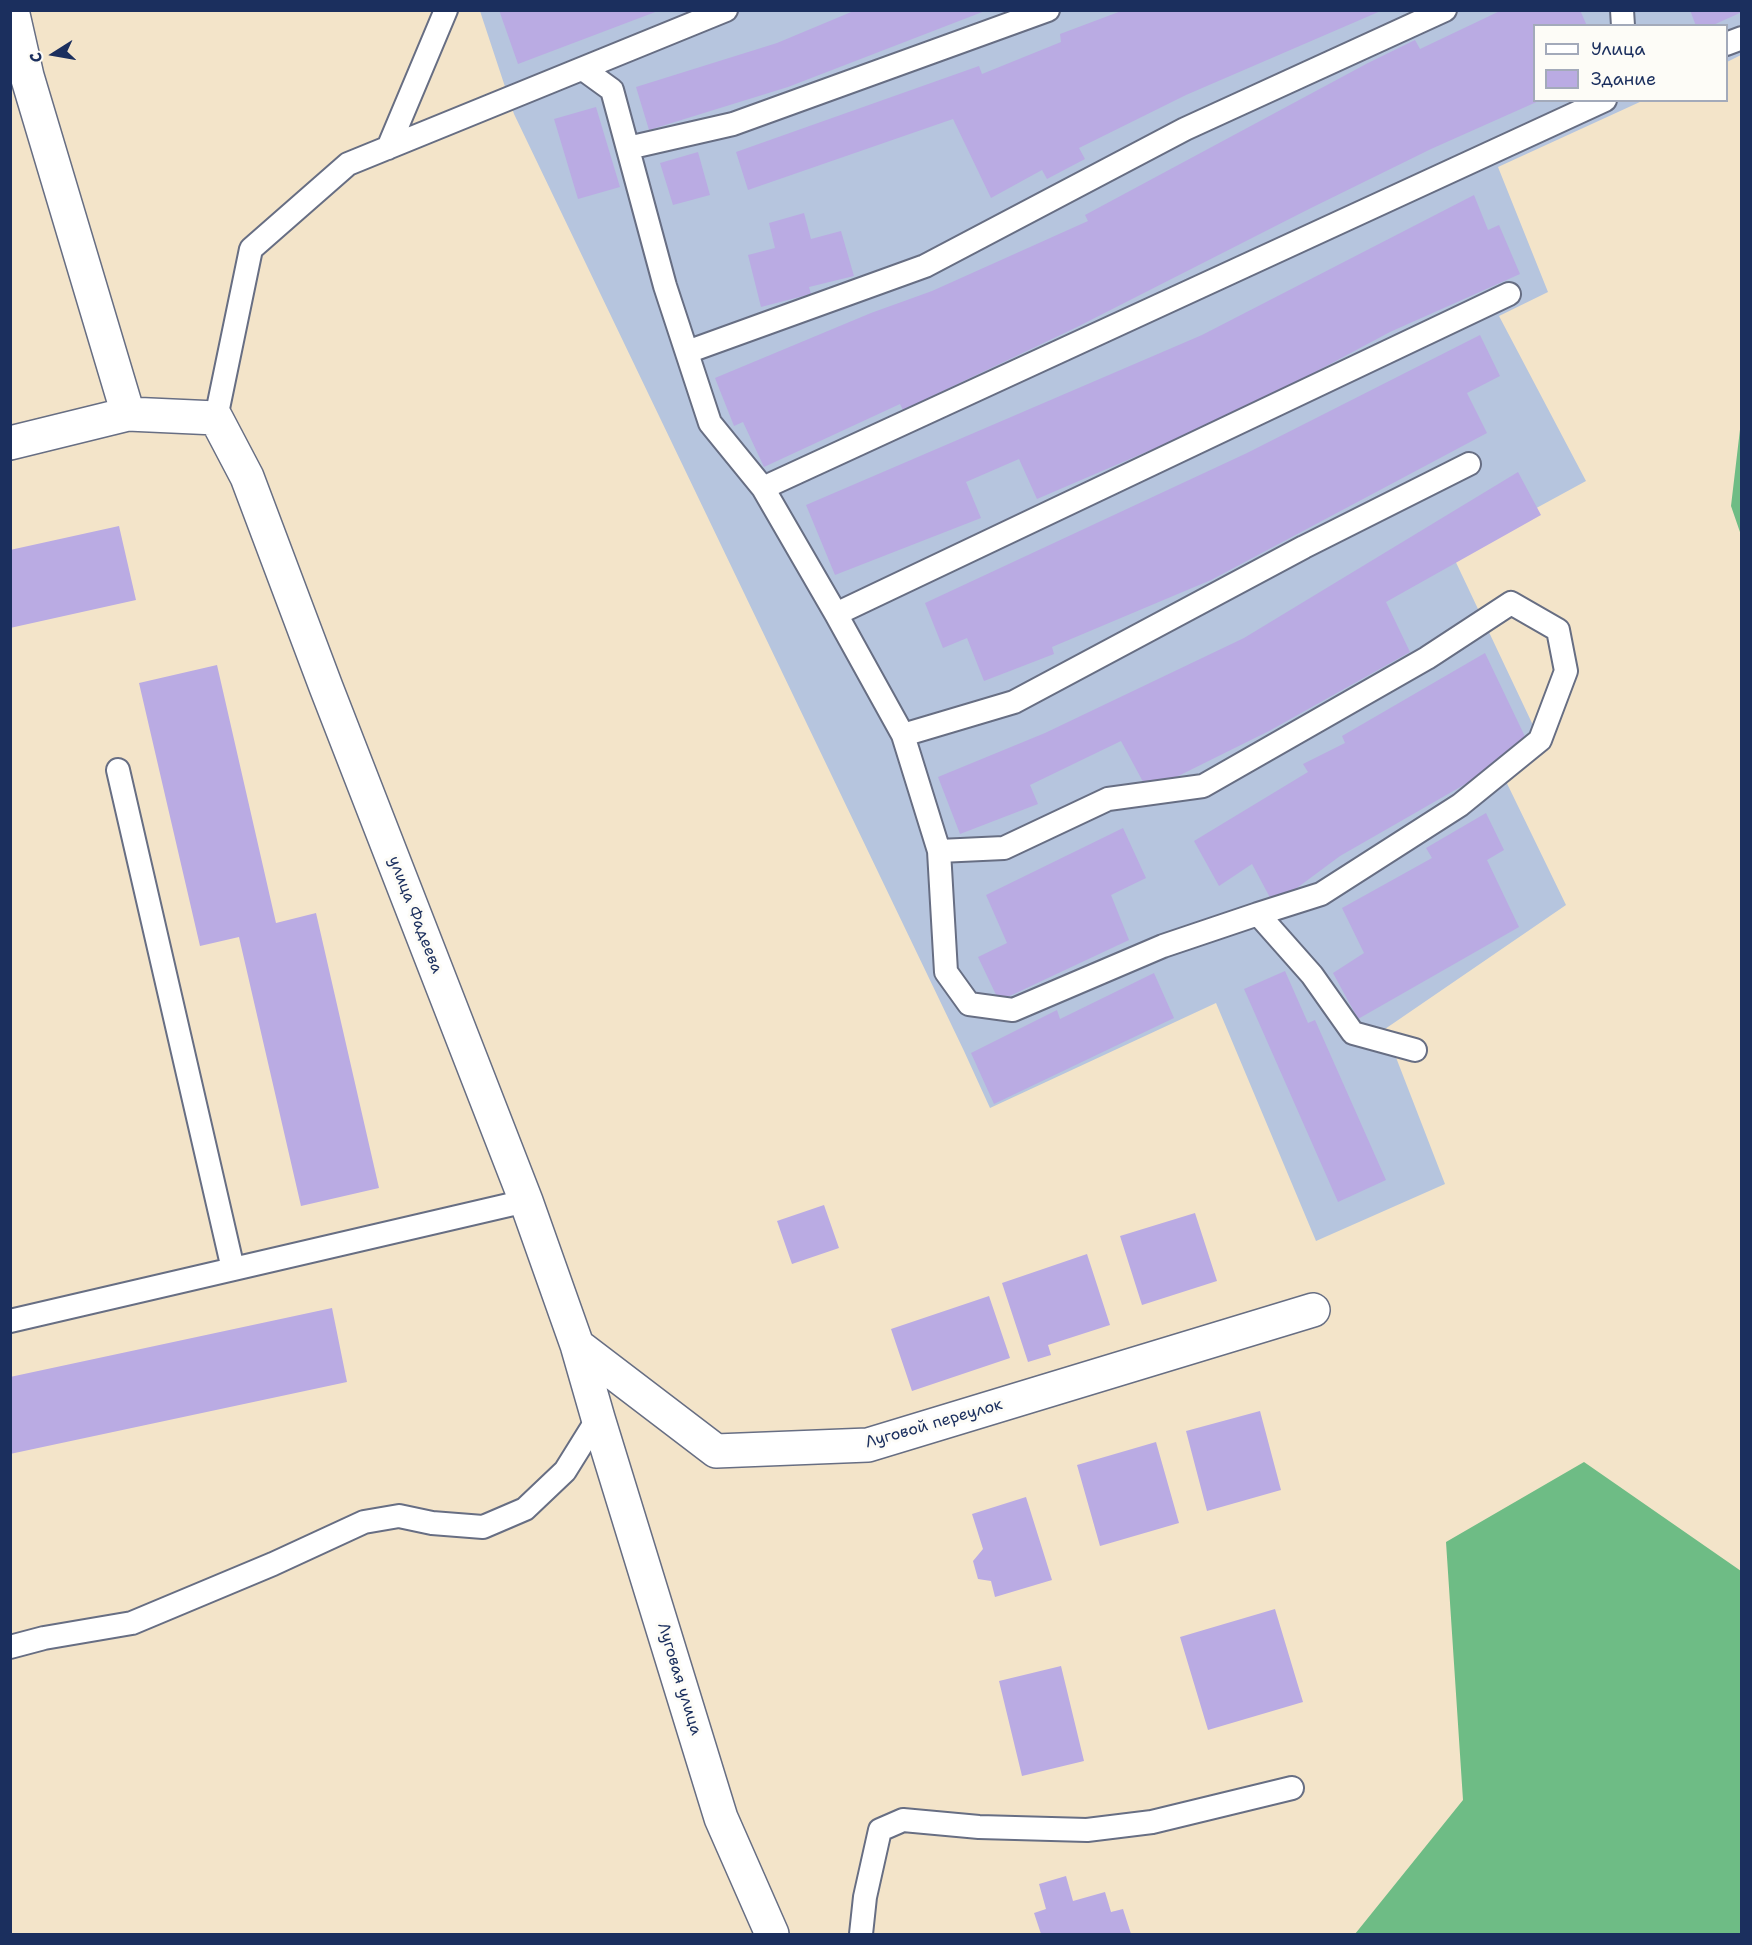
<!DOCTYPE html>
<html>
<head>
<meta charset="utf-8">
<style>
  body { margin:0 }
  #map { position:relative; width:1752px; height:1945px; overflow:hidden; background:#f3e4c9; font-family:"Shantell Sans",sans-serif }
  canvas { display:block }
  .frame { position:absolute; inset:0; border:12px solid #1b2f5e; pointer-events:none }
  .legend { position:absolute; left:1533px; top:24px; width:195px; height:78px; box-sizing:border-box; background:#fdfcf7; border:2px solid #a3aaba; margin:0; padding:8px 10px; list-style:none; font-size:18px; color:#1b2f5e }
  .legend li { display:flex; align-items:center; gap:12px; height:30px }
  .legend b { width:30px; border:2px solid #a3aaba }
  .north { position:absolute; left:24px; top:24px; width:60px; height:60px; -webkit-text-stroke:4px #fdfcf7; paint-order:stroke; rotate:259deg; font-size:16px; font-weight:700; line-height:24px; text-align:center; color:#1b2f5e }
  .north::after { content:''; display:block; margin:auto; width:21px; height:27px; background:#1b2f5e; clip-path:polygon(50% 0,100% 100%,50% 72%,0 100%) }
</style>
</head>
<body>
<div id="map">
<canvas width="1752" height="1945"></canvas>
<div class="frame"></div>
<ul class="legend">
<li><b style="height:8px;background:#fff"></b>Улица</li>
<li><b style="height:16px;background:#baabe3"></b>Здание</li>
</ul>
<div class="north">С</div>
</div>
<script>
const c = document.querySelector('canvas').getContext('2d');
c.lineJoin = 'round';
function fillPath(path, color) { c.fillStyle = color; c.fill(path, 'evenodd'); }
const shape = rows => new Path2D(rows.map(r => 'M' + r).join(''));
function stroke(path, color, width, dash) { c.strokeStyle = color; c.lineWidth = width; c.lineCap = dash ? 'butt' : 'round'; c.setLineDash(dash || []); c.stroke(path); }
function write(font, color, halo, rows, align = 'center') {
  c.font = font + ' "Shantell Sans",sans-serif'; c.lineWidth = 6; c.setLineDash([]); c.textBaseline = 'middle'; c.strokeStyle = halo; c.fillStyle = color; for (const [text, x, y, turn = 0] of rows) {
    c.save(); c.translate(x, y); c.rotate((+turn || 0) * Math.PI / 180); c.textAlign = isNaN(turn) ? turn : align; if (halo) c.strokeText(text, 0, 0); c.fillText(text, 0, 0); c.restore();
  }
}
fillPath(shape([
  [480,11,1741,11,1741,55,1727,62,1726,26,1534,26,1534,100,1642,101,1498,167,1548,292,1499,316,1586,481,1452,554,1540,740,1499,767,1566,905,1385,1029,1445,1184,1316,1241,1216,1003,990,1108,964,1051,514,114]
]), '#b6c5de');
fillPath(shape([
  [1741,421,1742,535,1741,535,1731,506],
  [1584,1462,1741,1571,1741,1934,1355,1934,1463,1800,1446,1542]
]), '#6ebc85');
fillPath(shape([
  [499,10,658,10,658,11,518,64],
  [856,10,985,11,788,87,649,130,636,87,777,43],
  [1124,10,1383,10,1186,95,1079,148,1085,159,1047,179,1042,170,991,198,953,119,748,190,736,152,979,66,982,74,1061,42,1060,34],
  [1502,10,1580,10,1587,26,1534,26,1534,100,1541,100,1431,149,1309,209,1077,327,903,410,900,404,764,467,743,422,734,426,715,378,871,313,932,291,1088,221,1085,215,1368,63,1415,40,1420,49],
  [1690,10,1742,10,1742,12,1711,26,1696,26],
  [596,107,620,187,578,199,554,119],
  [698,152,710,195,673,205,660,163],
  [1474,195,1488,230,1499,225,1520,274,1390,332,1246,409,1037,499,1019,459,966,482,981,518,835,575,806,505,1202,335],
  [804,213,811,239,841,231,854,276,809,287,811,294,761,307,748,255,775,248,769,223],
  [1480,335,1500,376,1467,393,1487,433,1211,580,1052,647,1054,654,984,681,967,638,943,648,925,603,1247,453],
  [1518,472,1541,515,1386,602,1410,652,1269,731,1148,791,1121,741,1030,785,1038,804,960,834,938,777,1045,733,1244,638],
  [119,526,136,600,10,628,10,550],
  [1485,653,1530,747,1340,856,1274,905,1252,864,1219,886,1194,841,1308,772,1303,764,1345,743,1342,736],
  [217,665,276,923,316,913,379,1188,301,1206,239,937,200,946,139,683],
  [1486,813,1504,850,1487,860,1519,927,1358,1019,1333,973,1364,953,1342,908,1432,858,1426,848],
  [1123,828,1146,878,1111,895,1129,940,999,1001,978,957,1007,943,986,895],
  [1285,971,1308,1023,1315,1020,1386,1180,1338,1202,1244,989],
  [1154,973,1174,1018,994,1104,971,1053,1057,1010,1060,1019],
  [824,1205,839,1248,792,1264,777,1221],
  [1195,1213,1217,1281,1142,1305,1120,1236],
  [1087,1254,1110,1325,1048,1345,1051,1355,1028,1362,1002,1283],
  [989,1296,1010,1358,912,1391,891,1329],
  [332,1308,347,1382,10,1454,10,1377],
  [1260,1411,1281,1490,1207,1511,1186,1431],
  [1156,1442,1179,1523,1100,1546,1077,1465],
  [1026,1497,1052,1580,995,1597,991,1581,978,1579,973,1561,983,1549,972,1514],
  [1275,1609,1303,1702,1208,1730,1180,1637],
  [1061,1666,1084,1761,1022,1776,999,1681],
  [1066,1876,1073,1901,1105,1892,1111,1912,1123,1909,1131,1934,1041,1934,1034,1913,1046,1909,1039,1884]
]), '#baabe3');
const lane = shape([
  [1622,10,1623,26],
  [1726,44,1742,38],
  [583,69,612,90,665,286,710,423,763,488,836,614,903,735,939,851,946,972,969,1004,1013,1010,1163,946,1258,914,1312,975,1353,1033,1415,1050],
  [388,148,446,10],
  [628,148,733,124,1048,10],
  [687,352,925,266,1185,129,1445,10],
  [216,418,251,249,348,164,726,10],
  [763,488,1605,100],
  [836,614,1509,294],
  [903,735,1014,702,1304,547,1469,464],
  [118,770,233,1269],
  [939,851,1004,848,1108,799,1203,786,1427,658,1511,603,1558,630,1566,671,1540,740,1460,805,1321,894,1258,914],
  [10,1321,526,1201],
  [10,1647,44,1638,132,1623,273,1564,364,1522,399,1516,432,1523,483,1527,525,1509,565,1471,598,1418],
  [861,1934,865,1897,880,1830,903,1820,979,1827,1087,1830,1152,1822,1292,1788]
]);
const street = shape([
  [12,10,27,76,128,414],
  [10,443,128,414,216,418,247,477,326,687,526,1201,577,1345,598,1418,721,1818,772,1934],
  [577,1345,716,1451,868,1445,1313,1310]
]);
stroke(lane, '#676e83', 26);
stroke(street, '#676e83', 36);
stroke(lane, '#fff', 22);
stroke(street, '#fff', 33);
write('16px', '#1b2f5e', '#fdfcf7', [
  ["улица Фадеева",415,915,69],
  ["Луговой переулок",934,1424,-16],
  ["Луговая улица",679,1679,73]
]);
</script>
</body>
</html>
